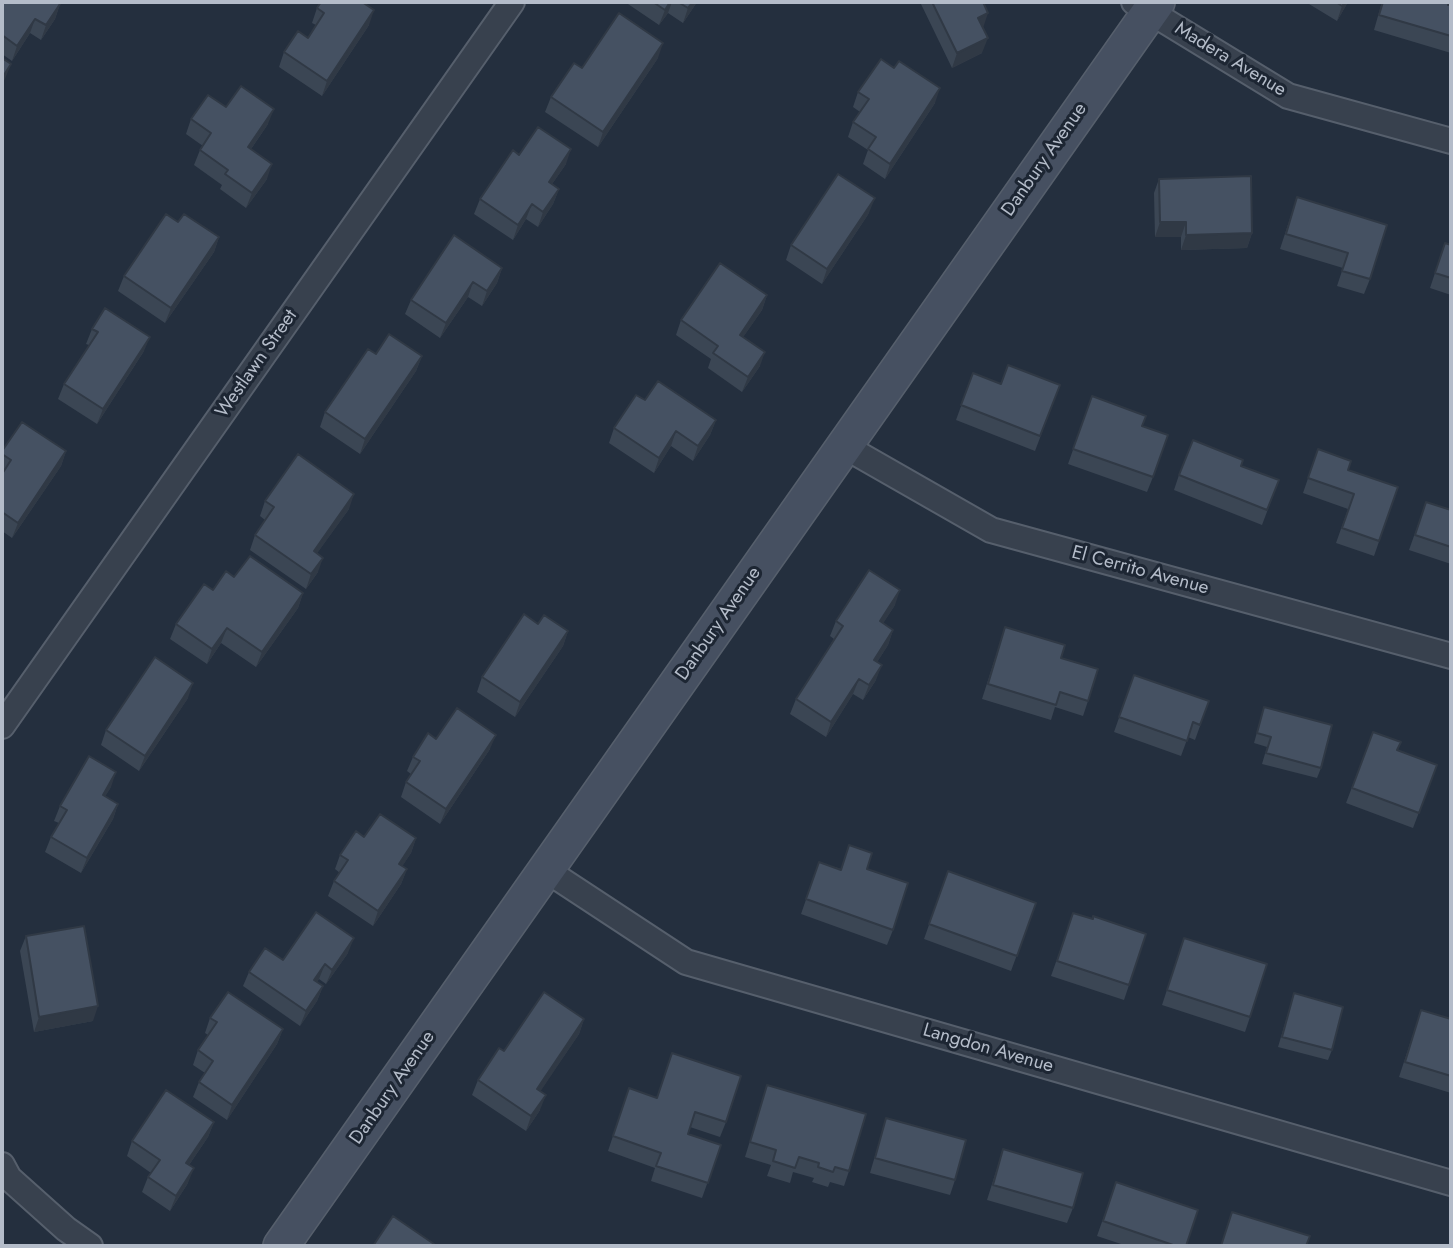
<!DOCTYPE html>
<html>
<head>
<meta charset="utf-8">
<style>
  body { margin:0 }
  #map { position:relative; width:1453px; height:1248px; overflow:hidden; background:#242f3e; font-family:Jost,sans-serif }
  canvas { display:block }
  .frame { position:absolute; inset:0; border:4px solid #b4bcc9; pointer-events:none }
</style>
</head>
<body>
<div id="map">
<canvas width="1453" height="1248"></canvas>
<div class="frame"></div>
</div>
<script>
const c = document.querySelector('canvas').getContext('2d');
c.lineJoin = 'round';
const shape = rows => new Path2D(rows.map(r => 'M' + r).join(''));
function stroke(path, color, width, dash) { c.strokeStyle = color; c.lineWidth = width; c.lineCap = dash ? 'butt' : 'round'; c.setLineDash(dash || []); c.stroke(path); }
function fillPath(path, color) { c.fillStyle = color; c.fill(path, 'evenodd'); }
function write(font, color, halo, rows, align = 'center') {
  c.font = font + ' Jost,sans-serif'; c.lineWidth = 6; c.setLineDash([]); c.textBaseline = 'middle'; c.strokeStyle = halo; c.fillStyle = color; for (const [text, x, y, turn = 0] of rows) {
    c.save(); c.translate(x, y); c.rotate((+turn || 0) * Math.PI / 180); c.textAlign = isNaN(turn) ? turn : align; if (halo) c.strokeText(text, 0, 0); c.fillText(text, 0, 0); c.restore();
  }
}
const street = shape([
  [1134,2,1288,96,1451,141],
  [844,446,991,530,1451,656],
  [2,726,512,2],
  [546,870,686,962,1451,1183],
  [2,1165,9,1178,66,1229,90,1246]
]);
const secondary = shape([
  [281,1246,1157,2]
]);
stroke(street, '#565f6c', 28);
stroke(secondary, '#565f6c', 38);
stroke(street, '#38414e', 24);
stroke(secondary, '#465061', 35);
fillPath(shape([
  [625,2,697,2,683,23,668,13,659,25],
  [920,2,983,2,982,53,952,68],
  [1310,2,1348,2,1337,21,1309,4],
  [1382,2,1449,2,1448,5,1451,5,1451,53,1374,30],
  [2,4,60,4,55,19,41,40,30,33,12,61,2,54],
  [317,8,369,25,322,96,279,67,284,52,308,38,316,25,312,23],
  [658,58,598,147,545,112,551,97,582,68],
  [858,92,935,103,885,179,863,164,868,150,848,137,853,122,860,112,853,107],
  [226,107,268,124,251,149,267,179,246,208,220,189,222,185,194,165,200,150,203,146,186,134,191,119],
  [519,155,566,164,552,184,559,189,553,204,538,227,526,219,513,240,474,214,480,199],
  [1159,179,1252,233,1247,248,1181,250,1181,237,1155,237,1154,193],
  [1297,197,1370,279,1364,294,1337,286,1343,268,1280,249],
  [869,213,822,284,786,260,791,245],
  [178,222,219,237,214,252,165,323,118,291,124,276],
  [1445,243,1451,245,1451,295,1430,288],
  [502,268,497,283,482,306,468,297,440,338,405,314,411,300],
  [767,295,762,310,743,337,760,366,742,392,708,368,711,359,676,335,681,320],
  [92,329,144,351,97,424,58,399,64,384,89,345,86,344],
  [376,354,422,356,416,371,360,454,320,427,325,412],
  [973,373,1001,384,1060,385,1035,451,956,420],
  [1092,396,1142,426,1153,477,1147,492,1068,464],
  [645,400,716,420,710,435,693,461,671,446,654,473,609,443,614,428],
  [1318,449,1348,470,1398,487,1374,556,1336,543,1348,509,1303,493],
  [2,451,66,451,61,466,12,538,2,531],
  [1241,466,1279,480,1262,525,1174,490,1179,475],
  [265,501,349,509,317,553,318,572,306,589,250,550,255,535,265,520,260,516],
  [1426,502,1451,510,1451,564,1409,550],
  [234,577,303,593,298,608,256,667,221,643,207,664,170,639,176,624,213,590],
  [895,605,883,623,893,630,888,645,877,662,876,680,863,700,853,694,826,737,790,714,796,699,834,639,830,636,836,621],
  [538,624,568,631,563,646,515,717,477,692,482,677],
  [1005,627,1061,658,1088,701,1083,716,1055,707,1051,720,982,699],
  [1134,675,1209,701,1195,740,1188,737,1181,756,1114,732],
  [188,698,139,771,101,745,106,730],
  [1264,707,1321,768,1317,778,1262,764,1267,747,1254,743],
  [1373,732,1398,750,1437,765,1413,828,1346,803],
  [436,739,490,749,440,824,401,797,406,782,411,774,407,771,413,757],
  [111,787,105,796,118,804,113,819,81,873,45,852,51,837,59,823,54,821,60,806],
  [364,837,416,838,411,853,402,866,407,869,401,884,373,926,328,896,334,881,340,873,335,869,340,855],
  [819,862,841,869,867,869,893,930,887,945,801,914],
  [948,871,1036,903,1011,971,924,939],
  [1068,928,1129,985,1124,1000,1051,976],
  [26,936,93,1021,34,1032,20,951],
  [1184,938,1250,1017,1245,1032,1162,1005],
  [348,953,326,984,319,979,317,982,323,986,317,1001,300,1026,243,986,249,972],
  [1294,993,1332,1050,1328,1060,1278,1047],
  [1421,1010,1451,1019,1451,1093,1399,1077],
  [210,1018,283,1029,277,1044,227,1120,193,1097,199,1082,205,1073,193,1065,198,1050,208,1035,205,1033],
  [584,1019,579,1034,540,1091,540,1110,526,1131,472,1095,478,1080,504,1051],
  [767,1085,849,1171,844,1186,830,1182,828,1187,812,1182,814,1178,793,1172,790,1183,767,1176,771,1165,745,1157],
  [629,1088,726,1122,720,1137,690,1127,688,1134,721,1145,702,1198,651,1181,655,1168,608,1151],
  [886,1118,955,1180,950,1195,870,1173],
  [214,1122,208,1137,189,1165,188,1183,170,1211,142,1192,148,1177,151,1173,127,1156,132,1141],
  [1003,1149,1073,1208,1067,1223,987,1200],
  [1116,1182,1186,1246,1127,1246,1097,1236]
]), '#3b4654');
fillPath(shape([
  [670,2,672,2,668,13,659,25,665,10],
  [693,2,697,2,683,23,688,8],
  [1345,2,1348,2,1337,21,1342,6],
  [60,4,55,19,41,40,46,25],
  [374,10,369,25,322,96,327,81],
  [988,13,983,28,978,18],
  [35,19,30,33,12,61,17,46],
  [988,38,982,53,952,68,957,53],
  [663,43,658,58,598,147,603,132],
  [11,64,5,79,2,84,2,78],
  [940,88,935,103,885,179,890,164],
  [274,109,268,124,242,162,248,147],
  [571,149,566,164,543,197,549,182],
  [272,164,267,179,246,208,252,193],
  [559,189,553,204,538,227,543,212],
  [875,198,869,213,822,284,827,269],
  [532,204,526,219,513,240,518,225],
  [1160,222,1186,222,1181,237,1155,237],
  [1252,233,1247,248,1181,250,1186,235],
  [219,237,214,252,165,323,171,308],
  [502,268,497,283,482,306,487,291],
  [473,282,468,297,440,338,446,323],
  [767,295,762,310,735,349,740,335],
  [150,337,144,351,97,424,103,409],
  [765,352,760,366,742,392,748,377],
  [422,356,416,371,360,454,365,439],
  [716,420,710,435,693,461,698,446],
  [676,431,671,446,654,473,659,458],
  [66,451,61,466,12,538,18,523],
  [354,494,349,509,308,566,314,551],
  [323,558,318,572,306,589,311,574],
  [900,590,895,605,875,636,880,621],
  [303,593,298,608,256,667,262,652],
  [227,628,221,643,207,664,212,649],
  [893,630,888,645,869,675,874,660],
  [568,631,563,646,515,717,520,702],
  [882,665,876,680,863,700,869,685],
  [859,679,853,694,826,737,831,722],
  [193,683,188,698,139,771,145,756],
  [496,735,490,749,440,824,446,809],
  [116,772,111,787,97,810,103,795],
  [118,804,113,819,81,873,87,858],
  [416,838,411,853,394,879,399,864],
  [407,869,401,884,373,926,378,911],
  [354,938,348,953,326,984,332,970],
  [325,964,319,979,308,995,314,980],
  [323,986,317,1001,300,1026,306,1011],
  [98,1006,93,1021,34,1032,39,1017],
  [584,1019,579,1034,532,1104,537,1089],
  [283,1029,277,1044,227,1120,232,1105],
  [546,1095,540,1110,526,1131,531,1116],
  [214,1122,208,1137,180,1178,186,1163],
  [194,1168,188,1183,170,1211,176,1196]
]), '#303945');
const building = shape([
  [3,2,57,2,60,4,46,25,35,19,17,46,2,35,2,4,3,2],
  [321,2,362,2,374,10,327,81,284,52,298,31,308,38,324,13,317,8,321,2],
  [653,2,670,2,665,10,653,2],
  [678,2,693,2,688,8,678,2],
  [932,2,983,2,988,13,978,18,988,38,957,53,932,2],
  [1336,2,1345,2,1342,6,1336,2],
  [1383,2,1449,2,1448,5,1451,5,1451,36,1379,15,1383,2],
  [619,13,663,43,603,132,551,97,574,63,582,68,619,13],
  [2,58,11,64,2,78,2,58],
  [881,59,894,68,899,61,940,88,890,164,868,149,876,137,853,122,869,99,858,92,881,59],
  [241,86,274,109,248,147,272,164,252,193,225,174,228,170,200,150,211,133,191,119,208,95,226,107,241,86],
  [538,127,571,149,549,182,559,189,543,212,532,204,518,225,480,199,513,150,519,155,538,127],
  [838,174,875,198,827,269,791,245,838,174],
  [1251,176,1252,233,1186,235,1186,222,1160,222,1159,179,1251,176],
  [1297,197,1387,225,1370,279,1342,271,1348,253,1286,234,1297,197],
  [166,214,178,222,184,214,219,237,171,308,124,276,166,214],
  [454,235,502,268,487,291,473,282,446,323,411,300,454,235],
  [1445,243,1451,245,1451,278,1435,273,1445,243],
  [720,263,767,295,740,335,765,352,748,377,713,353,718,346,681,320,720,263],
  [105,308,150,337,103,409,64,384,98,332,92,329,105,308],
  [389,334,422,356,365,439,325,412,368,349,376,354,389,334],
  [1008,365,1060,385,1040,436,961,405,973,373,1001,384,1008,365],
  [658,381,716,420,698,446,676,431,659,458,614,428,636,395,645,400,658,381],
  [1092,396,1146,416,1142,426,1168,435,1153,477,1073,449,1092,396],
  [22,422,66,451,18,523,2,512,2,474,11,460,2,454,2,451,22,422],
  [1193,440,1243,460,1241,466,1279,480,1267,510,1179,475,1193,440],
  [1318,449,1351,461,1348,470,1398,487,1379,541,1342,528,1354,494,1308,478,1318,449],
  [298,454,354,494,314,551,323,558,311,574,255,535,274,507,265,501,298,454],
  [1426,502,1451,510,1451,547,1415,535,1426,502],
  [250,556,303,593,262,652,227,628,212,649,176,624,204,584,213,590,226,571,234,577,250,556],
  [869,570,900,590,880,621,893,630,874,660,882,665,869,685,859,679,831,722,796,699,843,626,836,621,869,570],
  [524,614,538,624,544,615,568,631,520,702,482,677,524,614],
  [1005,627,1065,645,1061,658,1098,669,1088,701,1060,692,1056,705,988,684,1005,627],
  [155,657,193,683,145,756,106,730,155,657],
  [1134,675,1209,701,1200,725,1193,722,1187,741,1119,717,1134,675],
  [1264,707,1332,725,1321,768,1266,753,1271,737,1257,733,1264,707],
  [457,708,496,735,446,809,406,782,420,761,413,757,428,733,436,739,457,708],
  [1373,732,1401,742,1397,750,1437,765,1419,813,1352,788,1373,732],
  [89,756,116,772,103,795,118,804,87,858,51,837,67,810,60,806,89,756],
  [380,814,416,838,399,864,407,869,378,911,334,881,348,860,340,855,356,831,364,837,380,814],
  [849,845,872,853,867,869,908,883,893,930,806,899,819,862,841,870,849,845],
  [948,871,1036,903,1017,956,929,924,948,871],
  [316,912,354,938,332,970,325,964,314,980,323,986,306,1011,249,972,265,948,283,960,316,912],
  [1073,913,1093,919,1093,916,1146,934,1129,985,1057,961,1073,913],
  [84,926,98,1006,39,1017,26,936,84,926],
  [1184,938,1267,964,1250,1017,1167,990,1184,938],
  [228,992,283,1029,232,1105,199,1082,213,1061,198,1050,217,1022,210,1018,228,992],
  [544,992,584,1019,537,1089,546,1095,531,1116,478,1080,499,1048,504,1051,544,992],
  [1294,993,1343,1007,1332,1050,1282,1037,1294,993],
  [1421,1010,1451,1019,1451,1076,1405,1062,1421,1010],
  [672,1053,741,1076,726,1122,695,1112,688,1134,721,1145,708,1183,656,1166,661,1153,613,1136,629,1088,657,1098,672,1053],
  [767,1085,866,1114,849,1171,835,1167,833,1172,818,1167,819,1163,799,1157,795,1168,773,1161,776,1150,750,1142,767,1085],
  [166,1090,214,1122,186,1163,194,1168,176,1196,148,1177,160,1160,132,1141,166,1090],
  [886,1118,966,1140,955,1180,875,1158,886,1118],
  [1003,1149,1083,1173,1073,1208,993,1185,1003,1149],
  [1116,1182,1198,1210,1186,1246,1176,1246,1103,1221,1116,1182],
  [1232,1212,1310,1236,1306,1246,1221,1246,1232,1212],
  [393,1216,434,1244,433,1246,373,1246,393,1216]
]);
fillPath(building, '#455162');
stroke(building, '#303945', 2);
write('19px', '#b4bcc9', '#1d2633', [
  ["Madera Avenue",1230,60,31],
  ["Danbury Avenue",1045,160,-55],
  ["Westlawn Street",257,364,-55],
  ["El Cerrito Avenue",1140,571,15],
  ["Danbury Avenue",719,624,-55],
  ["Langdon Avenue",988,1049,16],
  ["Danbury Avenue",393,1088,-55]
]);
</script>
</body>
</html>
